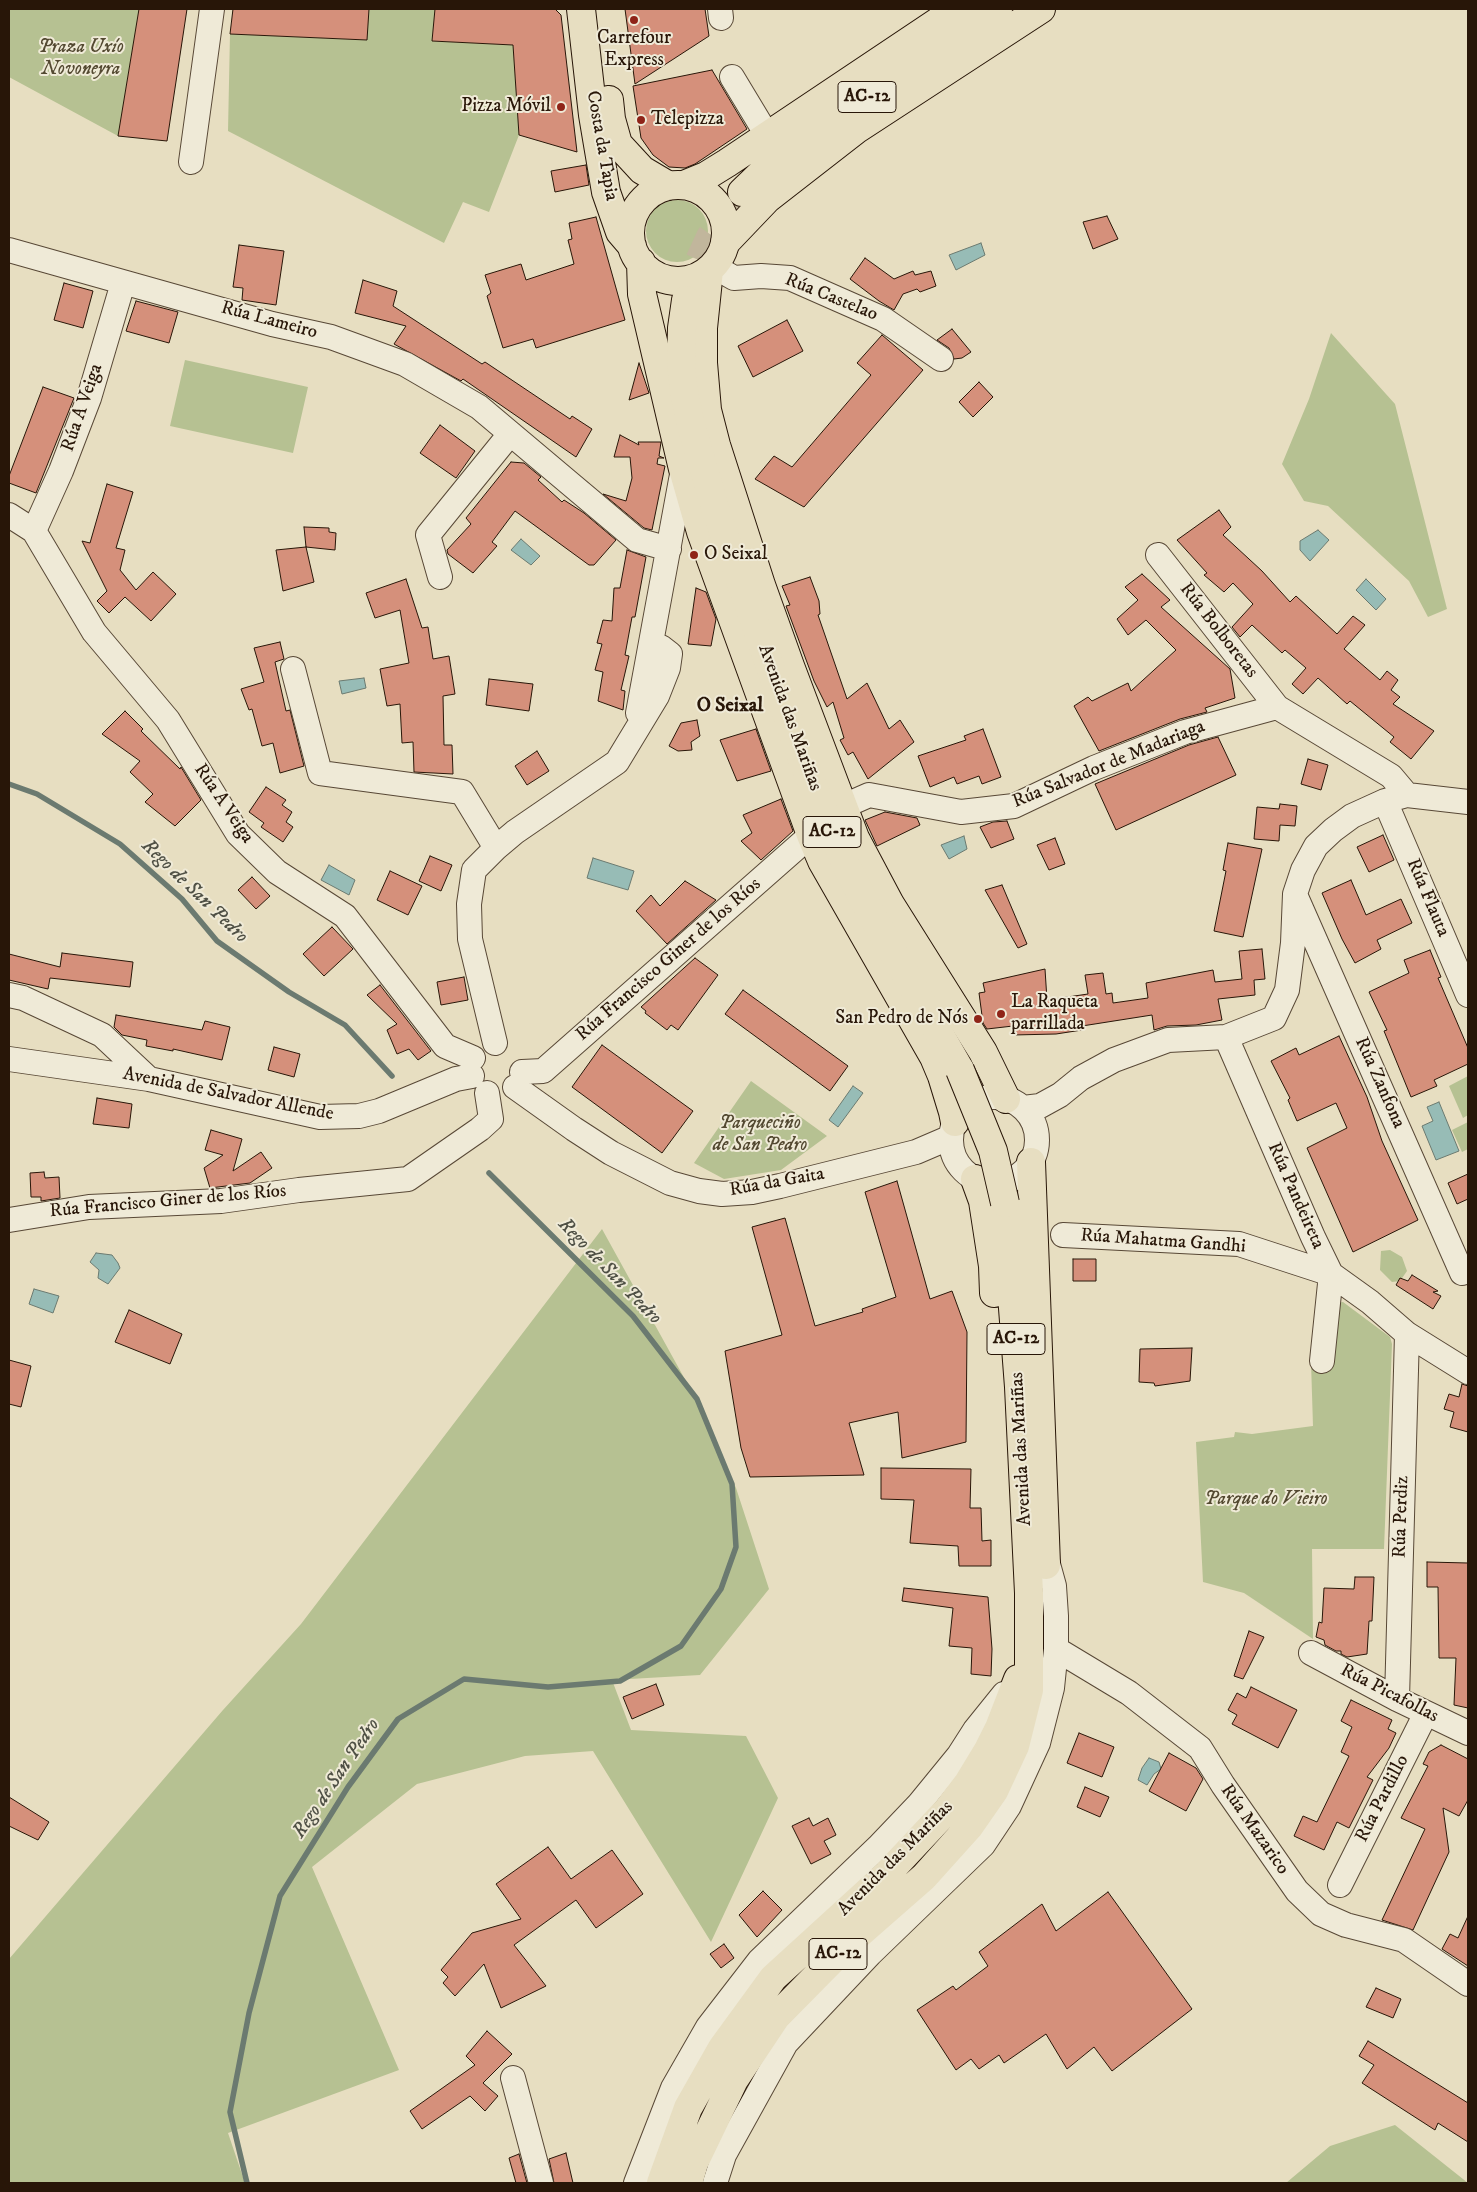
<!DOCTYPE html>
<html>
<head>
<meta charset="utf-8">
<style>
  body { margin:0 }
  #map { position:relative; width:1477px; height:2192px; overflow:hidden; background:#e7dec1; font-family:"IM FELL DW Pica",serif }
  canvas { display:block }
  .frame { position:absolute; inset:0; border:10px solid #281608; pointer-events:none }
</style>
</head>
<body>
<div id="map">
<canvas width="1477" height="2192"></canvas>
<div class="frame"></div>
</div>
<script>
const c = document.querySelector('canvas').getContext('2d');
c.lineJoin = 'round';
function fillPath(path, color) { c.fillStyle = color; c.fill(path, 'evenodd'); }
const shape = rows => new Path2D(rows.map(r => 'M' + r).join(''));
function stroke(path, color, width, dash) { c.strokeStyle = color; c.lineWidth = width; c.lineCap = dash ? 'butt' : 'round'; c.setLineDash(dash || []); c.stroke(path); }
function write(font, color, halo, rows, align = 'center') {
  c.font = font + ' "IM FELL DW Pica",serif'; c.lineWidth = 4; c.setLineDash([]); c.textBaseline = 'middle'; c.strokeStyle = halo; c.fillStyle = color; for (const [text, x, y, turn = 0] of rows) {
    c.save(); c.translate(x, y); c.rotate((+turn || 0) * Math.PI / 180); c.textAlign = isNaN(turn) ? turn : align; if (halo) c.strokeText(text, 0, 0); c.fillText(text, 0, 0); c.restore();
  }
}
fillPath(shape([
  [9,9,139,9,118,136,9,77],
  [369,9,435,9,432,41,513,45,519,135,489,212,463,202,444,243,228,131,230,34,366,40],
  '646 231a31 31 0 1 1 62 0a31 31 0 1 1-62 0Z',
  [1331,333,1395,404,1447,609,1428,617,1409,581,1328,506,1304,501,1282,464,1309,399],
  [185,360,308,387,293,453,170,426],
  [1468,1076,1468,1115,1463,1118,1449,1086],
  [751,1081,827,1136,781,1170,724,1179,694,1163],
  [1468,1122,1468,1149,1462,1152,1452,1130],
  [602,1229,687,1383,736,1488,769,1589,700,1675,612,1680,631,1730,746,1736,778,1798,711,1942,593,1751,525,1756,417,1784,312,1867,399,2070,228,2133,245,2183,9,2183,9,1959,223,1710,301,1624],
  [1390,1250,1402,1257,1407,1271,1400,1281,1392,1282,1380,1270,1381,1251],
  [1343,1302,1390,1337,1392,1344,1384,1549,1312,1549,1313,1639,1244,1593,1203,1582,1196,1442,1234,1437,1235,1432,1252,1434,1313,1426,1311,1362,1335,1303],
  [1395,2125,1468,2183,1286,2183,1330,2146]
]), '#b6c192');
const water = shape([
  [981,243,985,255,956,270,949,255,981,243],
  [1318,530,1329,540,1310,561,1300,550,1300,541,1318,530],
  [521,539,540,556,531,565,511,550,521,539],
  [1366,579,1386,599,1376,610,1356,590,1366,579],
  [364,678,366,688,342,694,339,681,364,678],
  [964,836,967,849,949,859,941,845,964,836],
  [593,858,634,871,628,890,587,878,593,858],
  [329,865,355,880,349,895,321,880,329,865],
  [853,1086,863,1093,838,1127,829,1120,853,1086],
  [1439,1102,1459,1151,1436,1160,1422,1126,1433,1121,1427,1107,1439,1102],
  [96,1253,112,1255,118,1263,120,1268,108,1284,98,1278,99,1270,90,1262,96,1253],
  [34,1289,59,1296,53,1313,29,1304,34,1289],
  [1149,1758,1159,1762,1161,1769,1154,1774,1147,1785,1138,1780,1142,1768,1149,1758]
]);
fillPath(water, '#97bcb6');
stroke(water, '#6b7a70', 1);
stroke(shape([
  [9,784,37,794,120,844,182,899,217,941,289,992,345,1025,392,1076],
  [247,2183,230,2112,249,2013,280,1896,348,1787,398,1719,464,1679,548,1687,620,1681,681,1646,721,1589,736,1547,732,1484,697,1399,633,1316,489,1173]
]), '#6b7a70', 5.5);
const building = shape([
  [139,9,187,9,167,141,118,136,139,9],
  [233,9,369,9,367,40,230,34,233,9],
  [435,9,555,9,561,15,577,152,519,135,513,45,432,41,435,9],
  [625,9,705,9,709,36,635,84,625,9],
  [712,70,747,129,695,164,685,168,669,167,653,155,641,138,633,86,712,70],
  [586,165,589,185,555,192,551,171,586,165],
  [1107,216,1118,239,1093,249,1083,222,1107,216],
  [596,217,625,320,536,348,533,339,503,348,487,296,491,293,485,275,521,264,526,280,574,264,568,240,572,239,569,223,596,217],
  [239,245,284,251,276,305,242,300,243,288,233,287,239,245],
  [865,258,894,279,913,271,915,275,931,271,936,286,920,292,917,289,903,294,894,310,879,301,850,279,865,258],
  [363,280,397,291,393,306,482,364,485,362,570,419,572,416,592,429,576,457,463,379,461,381,394,344,406,326,355,313,363,280],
  [64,283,93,291,83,328,54,320,64,283],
  [136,301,178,312,169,343,126,331,136,301],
  [787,320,803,351,753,377,738,346,787,320],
  [952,329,971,352,962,358,954,359,949,348,937,340,952,329],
  [882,335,923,370,804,507,755,479,774,456,792,467,871,375,857,363,882,335],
  [639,363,649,393,629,400,639,363],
  [979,382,993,397,973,417,959,402,979,382],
  [43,387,74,398,36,493,9,483,9,476,43,387],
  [440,425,475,451,456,478,420,453,440,425],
  [620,435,639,445,638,442,661,442,659,456,664,458,658,458,657,464,665,466,652,530,644,528,603,494,626,501,632,478,630,457,614,457,620,435],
  [511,462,524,463,541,477,538,480,562,502,564,500,584,513,616,540,594,565,589,565,515,511,492,542,497,546,473,573,448,554,447,550,471,524,466,518,511,462],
  [107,484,133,492,116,548,125,550,120,570,136,590,153,572,176,594,151,621,125,597,109,613,97,601,107,591,82,541,90,543,107,484],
  [1219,510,1231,527,1223,535,1262,571,1290,602,1296,596,1337,634,1353,616,1365,625,1344,649,1380,680,1387,671,1398,680,1391,690,1400,697,1393,704,1434,731,1411,759,1390,742,1394,737,1350,701,1347,704,1318,678,1303,694,1292,684,1306,668,1285,650,1282,653,1252,625,1240,637,1232,627,1253,604,1233,583,1224,592,1204,575,1207,573,1177,540,1219,510],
  [304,527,329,528,329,532,336,533,335,550,306,547,304,527],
  [306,547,314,582,283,591,276,550,306,547],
  [627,550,646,557,635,617,632,617,625,655,629,656,621,690,625,691,623,710,598,701,603,672,595,670,602,644,597,643,603,620,612,621,614,588,620,588,627,550],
  [1142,574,1170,600,1161,607,1230,669,1235,698,1205,708,1207,712,1180,719,1099,751,1074,706,1088,697,1092,701,1128,683,1131,691,1176,650,1146,620,1128,635,1117,619,1138,600,1125,587,1142,574],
  [810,577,819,601,820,614,818,615,847,699,867,683,889,729,900,720,914,742,868,779,853,752,848,755,840,740,844,738,833,702,827,707,814,681,786,606,790,605,782,586,810,577],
  [406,579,422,628,428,627,433,659,449,656,455,694,443,696,444,745,452,745,453,774,414,772,413,742,402,743,400,704,387,706,380,669,409,663,400,610,375,618,366,593,406,579],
  [696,588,706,592,716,619,711,646,688,644,696,588],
  [280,642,284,659,275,662,286,711,290,710,304,766,280,773,273,743,262,746,252,709,249,710,241,689,264,682,254,648,280,642],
  [489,679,533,684,529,711,486,705,489,679],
  [125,711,143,729,141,731,180,769,181,767,201,800,175,826,145,802,153,794,130,772,140,761,102,734,125,711],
  [697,720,700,736,691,742,692,750,678,751,669,746,681,723,697,720],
  [756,729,771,771,737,781,720,740,756,729],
  [983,729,1001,777,982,784,979,776,957,784,954,777,930,787,918,756,966,740,964,736,983,729],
  [1218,737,1236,775,1116,830,1095,784,1189,745,1218,737],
  [537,751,549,771,527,785,515,766,537,751],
  [1308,759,1328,765,1321,790,1301,784,1308,759],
  [266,787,286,800,282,805,292,812,286,822,293,827,283,842,261,827,264,823,249,812,266,787],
  [781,799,793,831,761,860,741,841,752,833,743,815,781,799],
  [1280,804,1297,806,1295,826,1280,825,1279,841,1254,839,1257,807,1279,809,1280,804],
  [885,812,917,818,920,825,877,846,865,820,885,812],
  [1007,821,1014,839,991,848,980,827,993,822,1007,821],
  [1383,835,1394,860,1369,872,1357,847,1383,835],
  [1055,838,1065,864,1049,870,1037,845,1055,838],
  [1228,843,1262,849,1243,937,1214,931,1226,871,1223,870,1228,843],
  [430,856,452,865,441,891,419,881,430,856],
  [390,871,422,886,408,915,377,900,390,871],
  [252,877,270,896,256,909,238,890,252,877],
  [1351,880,1366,915,1401,899,1412,923,1377,940,1381,949,1355,963,1342,939,1322,893,1351,880],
  [685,881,716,900,667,944,636,911,651,895,660,906,685,881],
  [1002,885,1027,944,1018,948,985,890,1002,885],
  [332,927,353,949,324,976,303,954,332,927],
  [1262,949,1265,979,1254,980,1255,995,1218,999,1222,1020,1196,1025,1167,1026,1154,1030,1152,1015,1082,1026,1082,1030,1056,1034,1013,1035,1013,1026,987,1029,983,1023,979,993,985,992,983,983,1045,969,1047,1000,1088,994,1085,975,1103,973,1106,994,1112,993,1113,1003,1148,998,1146,983,1213,970,1215,982,1242,979,1239,951,1262,949],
  [1430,950,1441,977,1438,978,1468,1048,1468,1064,1434,1080,1437,1086,1411,1097,1384,1031,1387,1030,1369,992,1409,973,1404,960,1430,950],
  [62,953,133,962,130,987,50,978,48,989,9,980,9,954,60,967,62,953],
  [695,958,718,975,678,1030,671,1025,667,1030,645,1013,646,1011,641,1007,695,958],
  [464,977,468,1000,441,1005,437,982,464,977],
  [380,985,431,1051,418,1060,409,1049,397,1054,387,1030,397,1024,367,995,380,985],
  [743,990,848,1066,830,1091,725,1014,743,990],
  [116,1015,202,1030,205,1021,230,1027,222,1060,173,1049,173,1051,146,1046,147,1040,122,1035,114,1027,116,1015],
  [1339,1036,1367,1097,1382,1141,1418,1220,1353,1252,1307,1148,1347,1128,1336,1103,1297,1121,1288,1100,1290,1098,1271,1061,1296,1048,1299,1055,1339,1036],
  [602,1045,693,1111,662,1153,572,1087,602,1045],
  [274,1047,300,1054,294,1077,268,1070,274,1047],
  [97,1098,132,1104,129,1128,93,1124,97,1098],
  [211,1130,242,1139,233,1171,261,1152,272,1168,250,1183,210,1188,204,1168,223,1155,205,1150,211,1130],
  [44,1172,45,1178,59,1177,60,1198,41,1201,41,1197,31,1197,30,1173,44,1172],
  [1468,1174,1468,1199,1457,1204,1448,1183,1468,1174],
  [897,1181,930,1299,952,1291,967,1332,966,1442,902,1458,898,1412,849,1423,864,1475,750,1477,741,1448,725,1351,782,1335,752,1227,785,1218,815,1326,863,1312,862,1309,896,1297,865,1192,897,1181],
  [1073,1259,1096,1259,1096,1281,1073,1281,1073,1259],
  [1412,1275,1438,1291,1433,1292,1441,1296,1433,1309,1396,1285,1400,1278,1408,1281,1412,1275],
  [129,1310,182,1334,170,1364,115,1342,129,1310],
  [1192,1348,1190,1381,1155,1386,1154,1383,1139,1382,1140,1349,1192,1348],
  [9,1360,31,1366,21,1407,9,1404,9,1360],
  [1462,1384,1468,1386,1468,1432,1450,1427,1454,1412,1444,1409,1449,1394,1459,1397,1462,1384],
  [881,1468,971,1469,970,1508,981,1508,982,1541,991,1540,991,1566,959,1566,958,1546,910,1543,914,1500,881,1499,881,1468],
  [1427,1562,1468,1563,1468,1708,1454,1705,1456,1658,1439,1658,1438,1587,1427,1587,1427,1562],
  [1355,1577,1374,1577,1372,1621,1369,1621,1367,1654,1347,1657,1341,1654,1341,1651,1336,1651,1325,1645,1324,1640,1316,1637,1319,1622,1322,1623,1324,1588,1354,1589,1355,1577],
  [904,1588,988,1597,992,1649,991,1676,971,1674,972,1648,949,1646,953,1608,902,1601,904,1588],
  [1249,1631,1264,1637,1243,1679,1234,1676,1249,1631],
  [656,1684,664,1705,632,1719,623,1697,656,1684],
  [1251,1687,1297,1710,1278,1748,1232,1724,1237,1715,1228,1710,1237,1693,1246,1698,1251,1687],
  [1351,1700,1392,1720,1388,1729,1396,1733,1389,1748,1367,1777,1373,1780,1349,1828,1337,1822,1324,1850,1294,1836,1303,1816,1317,1822,1349,1756,1341,1752,1352,1727,1341,1721,1351,1700],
  [1079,1733,1114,1747,1102,1777,1067,1763,1079,1733],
  [1441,1745,1468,1759,1468,1800,1459,1816,1443,1808,1449,1852,1413,1930,1382,1920,1425,1829,1401,1818,1428,1766,1423,1764,1429,1752,1441,1745],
  [1169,1753,1196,1768,1203,1779,1186,1811,1149,1791,1169,1753],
  [1085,1787,1109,1797,1100,1817,1077,1807,1085,1787],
  [9,1797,49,1822,38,1840,9,1826,9,1797],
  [809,1818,813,1826,828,1818,836,1835,824,1841,831,1854,811,1864,792,1826,809,1818],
  [548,1847,571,1879,612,1850,643,1894,596,1928,576,1900,514,1945,546,1986,501,2008,484,1964,455,1996,443,1983,448,1977,441,1970,472,1933,521,1919,496,1884,548,1847],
  [763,1891,782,1910,757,1937,739,1915,763,1891],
  [1108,1892,1192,2009,1112,2071,1094,2047,1067,2069,1046,2034,1004,2063,999,2055,979,2069,971,2059,956,2070,917,2010,953,1986,956,1990,988,1966,979,1952,1042,1904,1056,1931,1108,1892],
  [1468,1916,1468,1966,1442,1949,1450,1934,1458,1938,1468,1916],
  [724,1944,734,1958,721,1968,710,1954,724,1944],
  [1376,1988,1401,1999,1393,2018,1366,2007,1376,1988],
  [487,2031,512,2054,483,2083,498,2096,485,2111,470,2096,422,2129,410,2111,475,2065,466,2056,487,2031],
  [1368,2041,1468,2103,1468,2142,1438,2123,1435,2130,1362,2083,1374,2065,1359,2056,1368,2041],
  [566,2153,573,2183,554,2183,549,2159,566,2153],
  [519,2154,527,2183,516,2183,509,2158,519,2154]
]);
fillPath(building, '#d5907b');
stroke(building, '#281608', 1);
stroke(shape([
  [686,300,693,274,710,237,742,192]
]), '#c1b69c', 28, [28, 14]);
const minor = shape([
  [720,9,721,18],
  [732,77,767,135],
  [191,162,212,9],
  [9,250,272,324,331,337,405,364,479,407,637,540,669,549],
  [713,266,734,278,761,276,790,278,883,319,941,359],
  [123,283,89,398,61,471,34,531,94,632,168,720,238,834,277,872,345,916,445,1046,473,1058],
  [9,515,34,531],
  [1158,555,1277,707,1391,776,1407,795],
  [440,577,428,535,510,434],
  [293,669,320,773,462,792,496,848],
  [638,713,683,469],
  [1385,801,1468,995],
  [844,806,869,795,961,812,1014,806,1094,768,1185,732,1277,707],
  [1297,899,1462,1273],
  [9,995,23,998,102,1035,149,1079],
  [1226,1037,1313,1237,1331,1274,1322,1361],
  [495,1043,470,939,469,904,474,870,496,848,515,832,617,762,657,696,668,668,670,654,661,647,651,649],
  [9,1059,149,1079,320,1117,359,1116,379,1111,456,1079,472,1076],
  [522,1072,543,1071,811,835],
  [515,1087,574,1129,611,1153,670,1183,699,1191,722,1194,752,1192,780,1186,916,1152,951,1137],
  '951 1140a43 43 0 1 1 86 0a43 43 0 1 1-86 0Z',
  [1023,1108,1040,1106,1060,1095,1081,1078,1114,1060,1168,1040,1226,1037,1274,1018,1287,990,1293,943,1295,894,1303,870,1316,846,1333,830,1352,816,1385,801,1407,795,1468,802],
  [9,1220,89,1207,221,1201,299,1190,408,1179,480,1129,491,1119,487,1093],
  [1063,1235,1239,1244,1331,1274,1370,1302,1407,1334,1468,1372],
  [1056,1649,1129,1693,1200,1748,1223,1785,1297,1891,1321,1914,1346,1925,1404,1940,1468,1984],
  [1311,1653,1397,1699,1468,1733],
  [1397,1699,1407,1334],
  [1340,1885,1426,1713],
  [513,2078,541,2183],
  [636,2183,673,2088,708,2027,759,1961,878,1847,919,1804,959,1755,975,1730,1004,1694],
  [715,2183,724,2155,786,2043,870,1954,983,1845,1009,1806,1038,1743,1052,1688,1056,1649,1056,1616,1054,1586,1046,1557]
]);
const major = shape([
  [581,9,593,115,606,192,620,232,632,246],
  [609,100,611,119,618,144,642,170,669,186],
  '630 233a48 48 0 1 1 96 0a48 48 0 1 1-96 0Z',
  [641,262,642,294,683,469,701,532,811,835,822,861,934,1057,942,1076,953,1112,955,1122],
  [709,270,703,328,703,363,707,410,716,445,761,585,790,666,855,838,890,904,983,1052,1006,1099]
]);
const highway = shape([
  [684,185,706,176,727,163,957,9],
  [742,192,770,165,811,134,998,9],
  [725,243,767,199,857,129,1041,9],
  [686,300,682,328,681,365,684,392,691,425,716,511,802,759,846,865,864,901,960,1070],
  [1031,1162,1046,1565],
  [975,1179,983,1201,993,1266,994,1293],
  [661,2183,688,2108,722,2048,773,1978,887,1874,948,1809,968,1783,988,1750,999,1728,1018,1679],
  [688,2183,694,2163,734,2080,776,2017,851,1941,924,1877,969,1827,994,1791,1015,1746,1029,1690,1029,1593,1019,1387,1005,1203]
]);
stroke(minor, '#584836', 26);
stroke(major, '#281608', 30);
stroke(highway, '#281608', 30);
stroke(minor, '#efead7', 24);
stroke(major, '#e7dec1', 28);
stroke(highway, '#e7dec1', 28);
const highwayBridge = shape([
  [960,1070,993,1151,1005,1203]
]);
stroke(highwayBridge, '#281608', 30, []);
stroke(highwayBridge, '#e7dec1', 28);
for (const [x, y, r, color] of [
  [634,20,5,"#8f2418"],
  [561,107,5,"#8f2418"],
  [641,120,5,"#8f2418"],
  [694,555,5,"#8f2418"],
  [1001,1014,5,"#8f2418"],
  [978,1019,5,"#8f2418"]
]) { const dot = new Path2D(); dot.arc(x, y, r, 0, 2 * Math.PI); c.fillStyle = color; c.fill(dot); stroke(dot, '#efead7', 2); }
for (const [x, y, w] of [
  [867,97,58],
  [832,832,58],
  [1016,1339,58],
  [838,1954,58]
]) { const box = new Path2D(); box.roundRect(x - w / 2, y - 15.5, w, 31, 4); c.fillStyle = '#efead7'; c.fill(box); stroke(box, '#281608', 1); }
write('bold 18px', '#281608', null, [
  ["AC-12",867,97],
  ["AC-12",832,832],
  ["AC-12",1016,1339],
  ["AC-12",838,1954]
]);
write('19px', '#281608', '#efead7', [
  ["Carrefour",634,39,"center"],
  ["Express",634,61,"center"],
  ["Pizza Móvil",551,107,"right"],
  ["Telepizza",651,120],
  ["O Seixal",704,555],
  ["La Raqueta",1011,1003],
  ["parrillada",1011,1025],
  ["San Pedro de Nós",968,1019,"right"]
], 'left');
write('italic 19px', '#534931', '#efead7', [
  ["Praza Uxío",81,48],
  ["Novoneyra",81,70],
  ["Parqueciño",760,1124],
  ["de San Pedro",760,1146],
  ["Parque do Vieiro",1266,1500]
]);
write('19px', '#281608', '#efead7', [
  ["Costa da Tapia",601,146,80],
  ["Rúa Castelao",831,298,22],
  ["Rúa Lameiro",269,321,15],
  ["Rúa A Veiga",83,408,-71],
  ["Rúa Bolboretas",1218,631,52],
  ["Avenida das Mariñas",789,718,70],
  ["Rúa Salvador de Madariaga",1109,765,-22],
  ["Rúa A Veiga",223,804,56],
  ["Rúa Flauta",1427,898,67],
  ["Rúa Francisco Giner de los Ríos",669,960,-41],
  ["Rúa Zanfona",1379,1083,66],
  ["Avenida de Salvador Allende",228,1095,11],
  ["Rúa da Gaita",777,1183,-10],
  ["Rúa Pandeireta",1295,1196,66],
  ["Rúa Francisco Giner de los Ríos",168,1202,-5],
  ["Rúa Mahatma Gandhi",1163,1242,4],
  ["Avenida das Mariñas",1022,1449,-93],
  ["Rúa Perdiz",1402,1517,-88],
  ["Rúa Picafollas",1389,1694,27],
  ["Rúa Pardillo",1383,1799,-63],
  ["Rúa Mazarico",1254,1830,55],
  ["Avenida das Mariñas",896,1859,-45]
]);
write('bold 20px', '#281608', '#efead7', [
  ["O Seixal",730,707]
]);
write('italic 20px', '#4f5045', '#efead7', [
  ["Rego de San Pedro",194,892,44],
  ["Rego de San Pedro",609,1272,46],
  ["Rego de San Pedro",337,1779,-56]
]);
</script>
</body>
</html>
